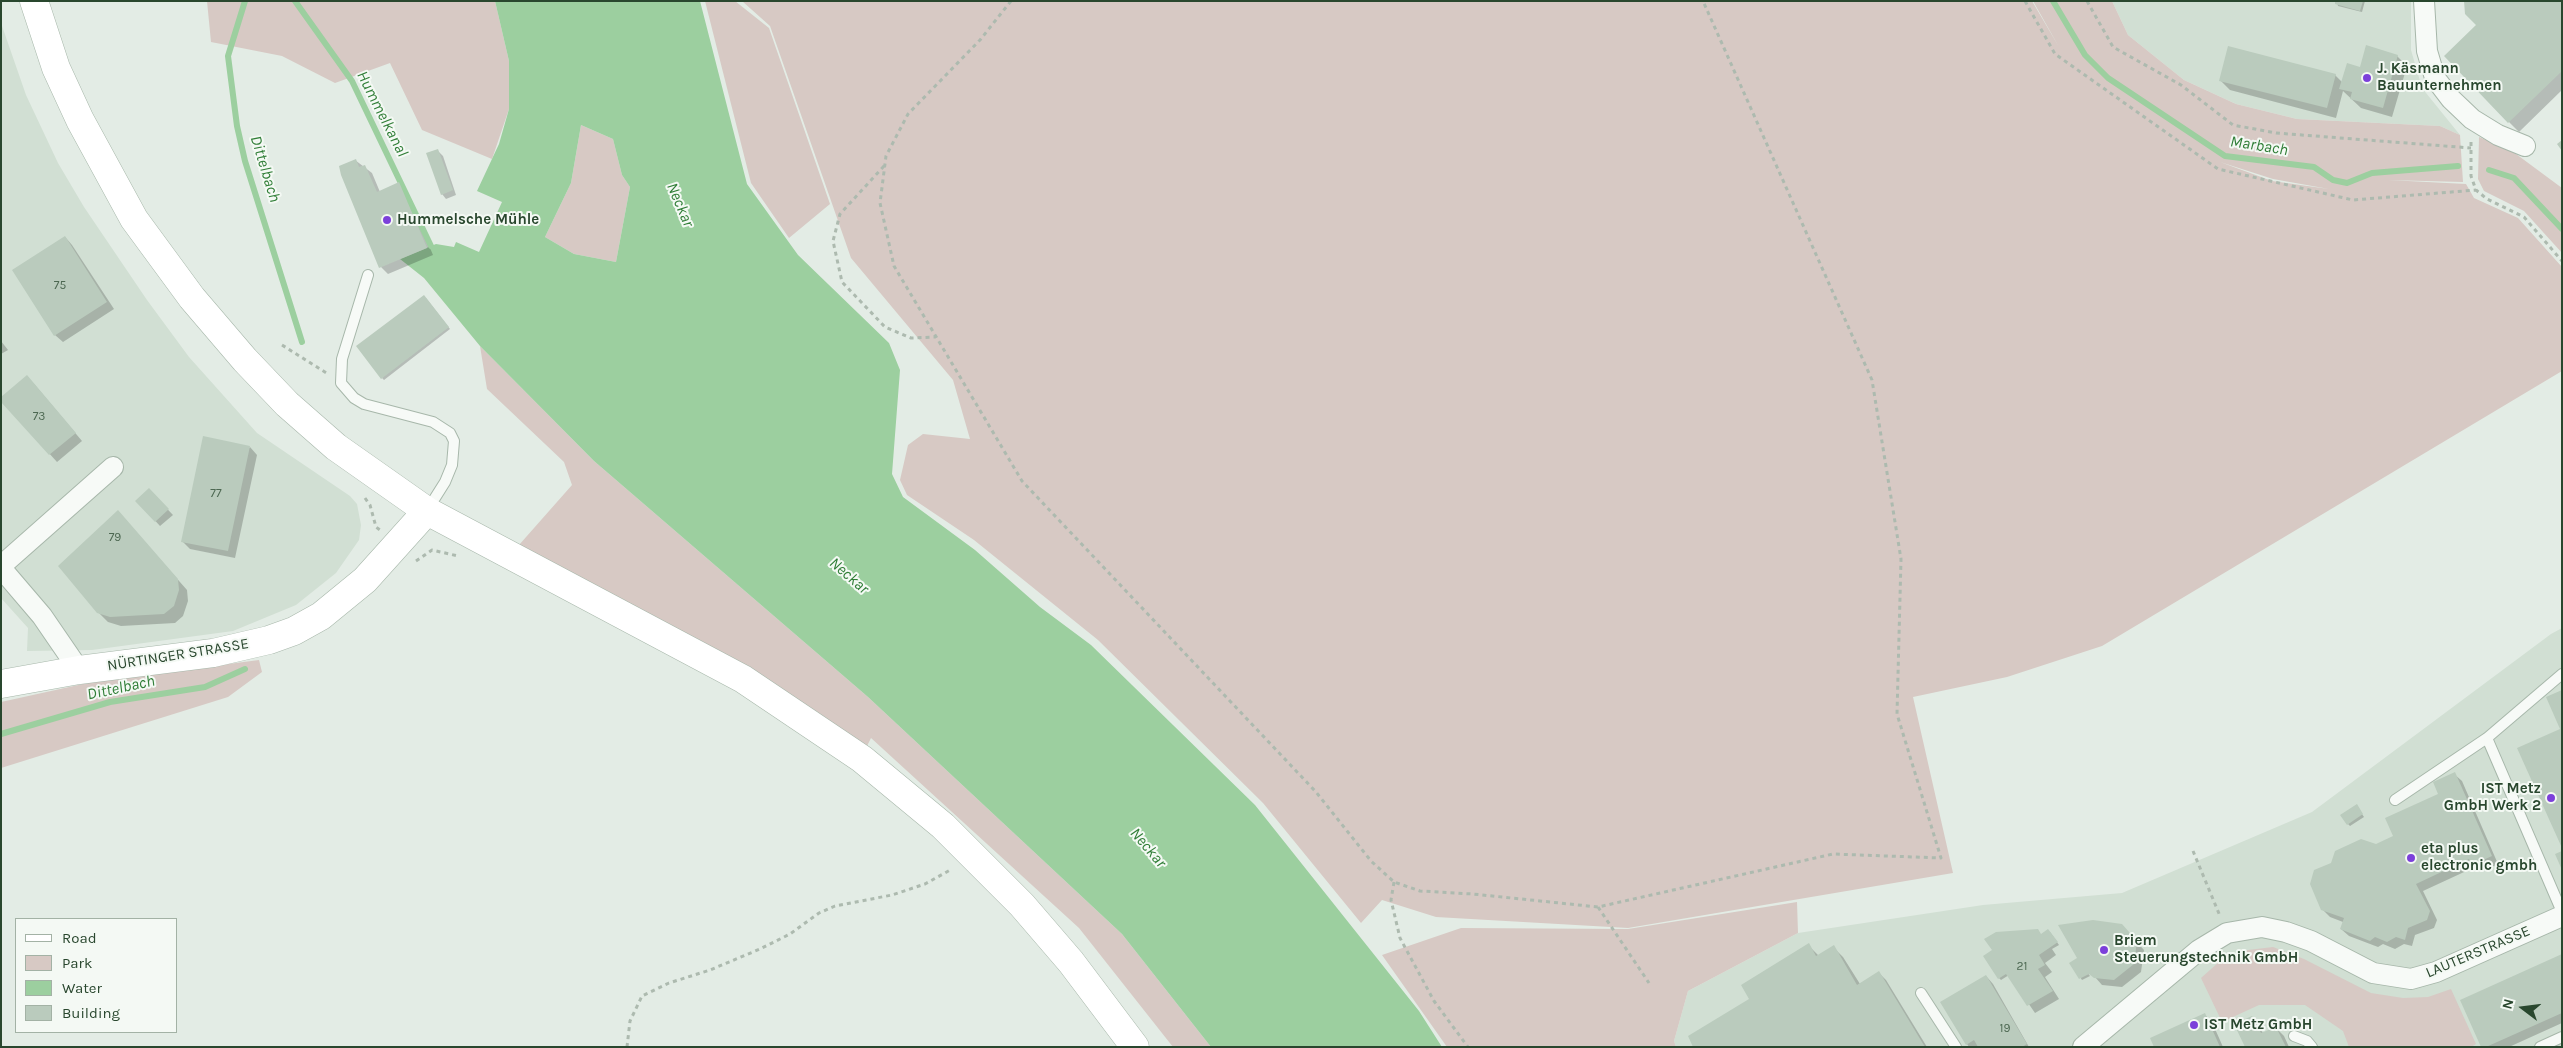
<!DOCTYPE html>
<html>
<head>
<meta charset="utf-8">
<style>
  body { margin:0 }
  #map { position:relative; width:2563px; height:1048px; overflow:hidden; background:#e3ece5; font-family:Karla,sans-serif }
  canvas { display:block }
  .frame { position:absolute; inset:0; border:2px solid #29472e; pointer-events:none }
  .legend { position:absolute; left:15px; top:918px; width:162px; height:115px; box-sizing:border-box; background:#f4f9f4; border:1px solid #a3b2a5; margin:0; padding:6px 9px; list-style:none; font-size:15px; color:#29472e }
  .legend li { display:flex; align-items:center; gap:10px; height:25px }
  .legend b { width:25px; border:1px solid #a3b2a5 }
  .north { position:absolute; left:2498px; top:983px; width:50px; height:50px; -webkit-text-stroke:4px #f4f9f4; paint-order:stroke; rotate:285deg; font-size:14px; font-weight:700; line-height:20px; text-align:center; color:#29472e }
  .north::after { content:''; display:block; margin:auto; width:18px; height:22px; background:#29472e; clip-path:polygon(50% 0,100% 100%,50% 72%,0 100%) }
</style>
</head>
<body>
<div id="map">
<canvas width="2563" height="1048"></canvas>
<div class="frame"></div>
<ul class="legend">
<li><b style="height:6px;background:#fff"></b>Road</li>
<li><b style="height:14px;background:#d7c9c4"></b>Park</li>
<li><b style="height:14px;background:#9ccf9f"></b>Water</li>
<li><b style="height:14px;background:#bacbbd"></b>Building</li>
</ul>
<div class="north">N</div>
</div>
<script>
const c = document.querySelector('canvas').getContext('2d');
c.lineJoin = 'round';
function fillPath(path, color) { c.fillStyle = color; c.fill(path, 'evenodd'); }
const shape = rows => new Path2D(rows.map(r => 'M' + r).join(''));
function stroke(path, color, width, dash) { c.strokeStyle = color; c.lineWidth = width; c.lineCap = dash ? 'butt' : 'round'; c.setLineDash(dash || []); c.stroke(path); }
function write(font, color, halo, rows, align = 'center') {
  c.font = font + ' Karla,sans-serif'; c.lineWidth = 4; c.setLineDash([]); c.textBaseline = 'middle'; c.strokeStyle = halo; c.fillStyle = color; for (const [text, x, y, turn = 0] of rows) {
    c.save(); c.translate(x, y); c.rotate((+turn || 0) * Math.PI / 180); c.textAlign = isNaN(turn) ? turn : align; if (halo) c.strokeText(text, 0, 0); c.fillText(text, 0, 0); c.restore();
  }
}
fillPath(shape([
  [2112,1,2411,1,2411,50,2422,88,2460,135,2440,126,2297,119,2236,104,2184,80,2128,35],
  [1,23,26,95,58,163,84,207,147,300,189,357,257,433,350,496,357,504,361,525,359,540,336,573,296,605,233,631,92,650,27,651,28,628,1,598],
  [2562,628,2562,1047,1676,1047,1674,1041,1688,991,1798,933,1983,905,2122,893,2312,812,2551,634]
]), '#d1dfd3');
fillPath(shape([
  [207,1,495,1,509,61,509,109,492,159,422,130,390,63,335,83,282,56,211,42],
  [705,1,735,1,769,28,830,204,789,238,751,183],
  [742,1,2032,1,2059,47,2033,1,2112,1,2128,35,2184,80,2236,104,2297,119,2440,126,2460,135,2463,182,2388,180,2466,184,2474,198,2518,218,2562,267,2562,371,2102,646,2007,677,1913,697,1953,873,1628,928,1436,917,1382,900,1361,923,1263,803,1098,640,974,540,907,495,900,480,908,445,923,434,970,439,953,380,851,258,770,26],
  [2220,162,2273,179,2329,189,2272,181],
  [581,125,613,139,622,175,630,187,616,262,574,254,545,237,571,183],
  [2479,137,2512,151,2562,188,2562,253,2524,211,2484,191,2478,179],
  [480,346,594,461,868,697,1122,934,1211,1047,1173,1047,1079,928,871,738,866,748,519,545,572,485,564,462,487,389],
  [259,660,262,672,228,697,1,768,1,702,92,682],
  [1797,902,1798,933,1688,991,1674,1041,1676,1047,1447,1047,1382,955,1461,928,1628,929],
  [2273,947,2304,959,2371,993,2403,998,2428,997,2451,989,2476,1044,2471,1047,2349,1047,2343,1031,2305,1005,2259,1005,2222,1022,2201,978,2219,962,2248,950]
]), '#d7c9c4');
fillPath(shape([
  [495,1,700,1,747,184,798,255,889,343,900,370,892,474,903,497,975,550,1040,607,1091,645,1255,805,1419,1011,1442,1047,1211,1047,1122,934,868,697,594,461,480,346,424,278,400,259,436,244,454,247,456,242,479,252,502,202,477,191,499,144,509,109,509,61],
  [581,125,613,139,622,175,630,187,616,262,574,254,545,237,571,183]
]), '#9ccf9f');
fillPath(shape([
  [2337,1,2365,1,2362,12,2338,6],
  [2562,1,2562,90,2519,132,2509,122,2477,25],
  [2397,56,2407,66,2392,117,2361,108,2343,91,2336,118,2230,90,2220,80,2335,75,2342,82,2361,69],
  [438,151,443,156,456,195,446,199,442,194],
  [355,160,372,173,380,192,399,184,406,191,433,255,388,274,381,267],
  [65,237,72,245,114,309,63,342,55,335],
  [426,298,450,329,384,380,382,378],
  [1,341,8,350,1,354],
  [34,384,82,441,57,462,1,400],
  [250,447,257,455,235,558,190,549,182,541],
  [149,490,173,515,160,526,137,501],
  [127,522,187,590,188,601,183,616,175,623,121,626,108,622,98,612],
  [2454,774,2462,781,2498,864,2480,872,2475,867,2423,891,2437,920,2434,928,2415,935,2412,946,2404,944,2395,949,2383,944,2378,947,2349,936,2341,929,2343,922,2330,917,2322,909,2376,845,2395,837,2440,795],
  [2358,808,2364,817,2350,826,2348,824],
  [2093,921,2121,925,2144,950,2141,972,2122,987,2102,985,2080,960,2078,961,2090,976,2082,980,2071,963,2079,959,2060,926],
  [2050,932,2059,945,2052,949,2056,955,2045,963,2052,972,2045,977,2059,999,2035,1013,2009,975,2001,980,1999,978,2042,935],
  [1808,945,1819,956,1833,947,1843,957,1860,984,1879,973,1886,980,1927,1047,1694,1047,1751,999],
  [2562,955,2562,1023,2509,1047,2483,1047],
  [1986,976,1993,984,2029,1047,1969,1047,1967,1044],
  [2204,1014,2212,1022,2223,1047,2155,1047],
  [2252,1018,2263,1033,2276,1028,2284,1036,2289,1047,2246,1047]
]), '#0003');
stroke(shape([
  [245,1,228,56,237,126,245,161,302,342],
  [295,1,352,81,431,246],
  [2053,1,2085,55,2108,78,2225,156,2314,167,2333,180,2347,183,2372,173,2458,166],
  [2489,170,2514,178,2562,229],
  [1,734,110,702,205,687,245,669]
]), '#9ccf9f', 6);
fillPath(shape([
  [2335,1,2363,1,2360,11,2335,4],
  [2464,1,2562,1,2562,71,2508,123,2444,56,2476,25,2465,14],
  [2366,45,2398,55,2383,108,2350,99,2352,92,2339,89,2347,63,2360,67],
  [2228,46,2336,74,2327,108,2219,81],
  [2562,140,2562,151,2557,144],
  [438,149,453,190,441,195,426,153],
  [356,159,359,167,365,165,377,192,399,182,427,248,379,268,341,175,339,166],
  [65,236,107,302,54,336,12,270],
  [424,295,449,327,381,379,356,346],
  [27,375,76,433,49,455,1,402,1,397],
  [203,436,250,446,228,551,181,542],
  [149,488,169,509,155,522,135,501],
  [118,510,178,579,179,590,174,606,164,614,110,617,97,613,58,566],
  [2562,690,2562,848,2517,748,2560,729,2546,697],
  [2455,772,2492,856,2472,865,2469,859,2416,884,2430,911,2427,920,2408,928,2405,940,2396,937,2387,942,2375,937,2370,941,2340,929,2344,918,2321,910,2310,884,2314,870,2331,863,2335,851,2361,839,2376,844,2393,836,2385,818,2438,794,2433,782],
  [2357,804,2363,814,2347,825,2340,815],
  [2562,851,2562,870,2555,854],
  [2093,920,2122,924,2137,941,2134,964,2114,980,2094,978,2089,974,2079,979,2069,963,2077,958,2058,925],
  [2038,929,2041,934,2048,929,2058,942,2039,955,2045,965,2038,969,2053,991,2027,1006,2006,974,1998,979,1983,956,1992,950,1984,939,1996,932],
  [1809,943,1816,956,1834,945,1857,985,1879,971,1925,1047,1693,1047,1688,1036,1749,999,1741,985],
  [2562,954,2562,1013,2486,1047,2481,1047,2460,1000],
  [1986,975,2027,1044,2022,1047,1978,1047,1974,1040,1966,1045,1940,1002],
  [2205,1013,2220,1047,2154,1047,2150,1038],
  [2252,1016,2261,1033,2276,1027,2286,1047,2245,1047,2234,1024]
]), '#bacbbd');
const lane = shape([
  [368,275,342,359,341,383,354,398,364,404,433,422,450,433,454,441,452,465,445,482,428,509],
  [2487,738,2562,912],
  [2395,800,2487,738,2562,674],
  [1921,993,1956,1047],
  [2294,1036,2307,1041,2312,1047],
  [2540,1047,2562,1037]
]);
const street = shape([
  [2424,1,2427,51,2435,78,2451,99,2472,119,2498,135,2525,146],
  [1,566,113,467],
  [1,568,42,616,79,670],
  [2083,1047,2199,950,2227,933,2262,927,2286,932,2311,941,2373,973,2411,979,2436,972,2562,916]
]);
const secondary = shape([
  [34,1,56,68,80,120,134,219,192,298,245,360,287,404,336,447,427,511,743,679,862,759,943,826,1022,905,1071,962,1135,1047],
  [1,684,79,670,213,653,269,640,294,631,321,616,365,580,427,511]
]);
stroke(lane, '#a7b7aa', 12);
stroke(street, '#a7b7aa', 22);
stroke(secondary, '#a7b7aa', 29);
stroke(shape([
  [1011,1,980,40,908,114,886,156,880,203,894,266,1022,481,1316,792,1371,861,1394,882,1420,891,1473,894,1598,907,1833,854,1941,858,1897,714,1901,559,1872,380,1703,1],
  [2025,1,2055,54,2218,169,2353,200,2476,190],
  [2087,1,2113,47,2181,85,2233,125,2276,133,2471,148],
  [2471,142,2471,176,2476,190,2487,199,2524,217,2562,261],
  [884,166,840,214,833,241,842,282,885,327,911,338,936,337],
  [282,345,328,374],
  [365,498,370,505,376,527,380,530],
  [416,561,432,550,458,556],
  [2193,851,2220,916],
  [1394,882,1391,900,1400,938,1434,1001,1468,1047],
  [1598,907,1649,983],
  [627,1047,630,1021,642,996,669,983,710,970,760,949,790,934,819,913,835,906,892,895,925,884,952,869]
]), '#adbaaf', 3, [4, 4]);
stroke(lane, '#f7faf7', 10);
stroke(street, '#f7faf7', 20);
stroke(secondary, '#fff', 28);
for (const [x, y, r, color] of [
  [2367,78,5,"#7c40da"],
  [387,220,5,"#7c40da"],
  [2551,798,5,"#7c40da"],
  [2411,858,5,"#7c40da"],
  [2104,950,5,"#7c40da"],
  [2194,1025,5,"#7c40da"]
]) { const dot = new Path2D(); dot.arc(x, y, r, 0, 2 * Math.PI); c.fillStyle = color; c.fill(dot); stroke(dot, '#f4f9f4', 2); }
write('12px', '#4d6852', null, [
  ["75",60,286],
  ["73",39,417],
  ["77",216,494],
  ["79",115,538],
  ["21",2022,967],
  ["19",2005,1029]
]);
write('bold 15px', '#29472e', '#f4f9f4', [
  ["J. Käsmann",2377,69],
  ["Bauunternehmen",2377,86],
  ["Hummelsche Mühle",397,220],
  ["IST Metz",2541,789,"right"],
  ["GmbH Werk 2",2541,806,"right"],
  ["eta plus",2421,849],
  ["electronic gmbh",2421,866],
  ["Briem",2114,941],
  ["Steuerungstechnik GmbH",2114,958],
  ["IST Metz GmbH",2204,1025]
], 'left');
write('15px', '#29472e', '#f4f9f4', [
  ["NÜRTINGER STRASSE",178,655,-9],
  ["LAUTERSTRASSE",2478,952,-23]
]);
write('italic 16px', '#307e37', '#f4f9f4', [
  ["Hummelkanal",382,114,63],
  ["Marbach",2259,146,9],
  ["Dittelbach",265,169,73],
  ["Neckar",680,205,67],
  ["Neckar",849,576,41],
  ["Dittelbach",121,688,-12],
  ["Neckar",1148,848,50]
]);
</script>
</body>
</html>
